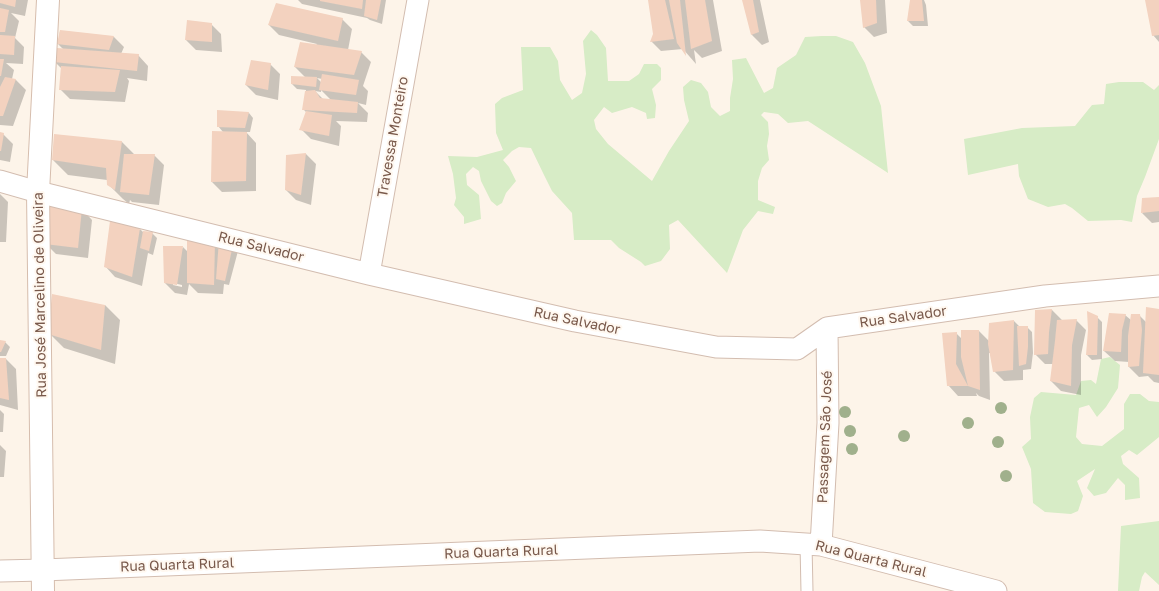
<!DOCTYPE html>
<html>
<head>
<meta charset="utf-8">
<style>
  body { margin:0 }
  canvas { display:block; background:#fdf4e9 }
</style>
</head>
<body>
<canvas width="1159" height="591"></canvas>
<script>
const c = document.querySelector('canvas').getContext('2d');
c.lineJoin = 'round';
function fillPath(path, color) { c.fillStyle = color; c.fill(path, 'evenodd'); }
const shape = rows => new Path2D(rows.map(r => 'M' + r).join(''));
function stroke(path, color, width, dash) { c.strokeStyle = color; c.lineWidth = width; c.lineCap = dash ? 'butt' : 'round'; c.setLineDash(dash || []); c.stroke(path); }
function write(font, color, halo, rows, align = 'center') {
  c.font = font + ' "Golos Text",sans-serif'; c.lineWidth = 4; c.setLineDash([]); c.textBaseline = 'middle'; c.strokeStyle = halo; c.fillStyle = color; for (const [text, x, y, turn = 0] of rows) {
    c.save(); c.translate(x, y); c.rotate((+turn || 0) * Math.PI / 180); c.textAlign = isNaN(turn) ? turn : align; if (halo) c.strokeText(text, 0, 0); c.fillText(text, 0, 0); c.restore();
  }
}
fillPath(shape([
  [591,30,597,35,606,48,608,81,629,81,639,74,644,64,657,64,661,68,661,80,652,89,656,105,655,118,647,119,646,113,632,107,612,113,604,107,594,120,596,129,608,144,652,181,669,151,689,121,684,100,683,87,691,80,701,83,708,92,711,107,720,116,730,111,730,98,733,79,732,60,746,58,764,93,773,88,777,68,796,55,805,37,822,36,836,36,853,42,865,63,881,106,888,173,808,121,788,123,778,114,764,112,761,115,768,122,769,134,767,146,769,160,762,168,758,181,758,200,775,207,773,214,758,211,743,230,727,273,678,220,669,225,670,249,661,261,645,266,641,262,619,248,611,240,574,240,572,213,552,191,544,175,531,148,519,147,512,151,503,160,509,167,516,181,506,193,502,203,497,206,491,201,481,181,479,171,473,167,466,174,467,185,479,195,481,219,464,224,464,217,454,205,456,198,453,174,448,156,477,157,503,150,496,133,495,104,502,98,523,90,521,47,550,47,558,61,560,80,572,100,582,93,586,74,583,41],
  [1119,82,1143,82,1154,90,1159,85,1159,139,1145,177,1137,196,1132,222,1121,220,1088,221,1072,208,1065,204,1048,207,1028,199,1019,176,1018,164,968,175,964,139,1022,128,1075,126,1092,105,1104,104,1106,84],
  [1110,357,1120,365,1118,388,1106,407,1097,417,1089,405,1079,408,1076,437,1082,444,1102,446,1124,429,1124,404,1130,394,1140,394,1149,401,1159,402,1159,437,1137,455,1129,450,1121,456,1123,464,1139,478,1140,498,1125,500,1125,485,1118,478,1106,493,1094,496,1087,488,1095,469,1077,481,1083,496,1078,511,1071,514,1045,512,1033,503,1031,469,1022,447,1031,439,1030,417,1034,398,1041,392,1076,395,1081,381,1091,380,1096,384,1101,359],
  [1159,521,1159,585,1145,572,1142,577,1139,591,1118,591,1121,526]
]), '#d7ecc6');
fillPath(shape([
  [0,0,28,0,25,16,11,13,19,21,15,38,24,47,23,64,6,63,14,70,12,79,16,80,26,90,13,126,0,125],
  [298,0,386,0,382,24,370,20,367,18,302,4],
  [649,0,713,0,722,51,702,58,694,50,696,64,683,49,661,51,651,41,654,34],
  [743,0,760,0,769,42,762,45,752,35],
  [861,0,885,0,887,33,874,37,864,27],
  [911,0,924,0,926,5,928,26,913,26,908,21],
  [1146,0,1159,0,1159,42,1153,35],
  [342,19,352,29,348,50,361,52,371,62,363,86,368,91,366,105,358,103,368,113,367,122,336,121,341,126,339,146,311,139,301,129,307,113,304,110,306,90,297,89,292,84,306,78,295,67,316,45,317,44,279,35,269,25],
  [317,78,322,79,322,83],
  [321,90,331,100,323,99,315,91,321,92],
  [211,24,221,34,222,52,196,50,186,40],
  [60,31,114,37,124,47,121,54,138,55,148,66,147,81,127,78,129,81,125,102,70,99,60,89,62,69,55,62,64,50,58,44],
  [270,64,280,74,278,100,256,95,246,85],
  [249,113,253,118,250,132,246,132,256,143,256,191,222,192,212,182,223,132,218,126],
  [0,133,3,134,13,144,10,162,0,160],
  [122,142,135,155,154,155,164,165,159,205,132,202,130,200,129,204,123,199,108,184,107,180,68,175,53,160],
  [306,154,316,164,311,205,296,200,286,190,287,156],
  [0,194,8,202,6,242,0,242],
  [1159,198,1159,222,1152,223,1142,213],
  [82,209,92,220,88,258,56,254,46,244],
  [140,229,143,232,152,233,157,238,153,255,148,253,142,286,115,277,105,266],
  [188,240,238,251,229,285,224,284,223,294,198,293,189,284,187,295,175,293,165,283,183,247,188,252],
  [173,283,182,285,182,287,173,285],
  [105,305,120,320,115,364,64,348,49,333],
  [1052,310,1062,320,1076,320,1086,330,1081,355,1081,395,1061,391,1051,381,1053,364,1045,364,1035,354,1036,311],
  [1159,310,1159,383,1154,382,1148,376,1139,377,1129,367,1129,362,1115,361,1104,351,1125,315,1131,320,1139,315,1146,322],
  [1097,317,1102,322,1102,359,1092,360,1087,355],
  [1014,321,1020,327,1027,327,1032,332,1033,353,1031,369,1023,370,1023,380,1004,381,994,371,991,353,989,353,990,400,979,396,976,393,977,396,958,396,948,385,956,333,962,339,962,331,979,331,989,341],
  [0,341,5,342,10,347,6,356,0,356],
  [0,359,6,359,16,369,18,410,0,405],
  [0,410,4,414,3,432,0,432],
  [0,445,6,451,4,477,0,477]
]), '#0003');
fillPath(shape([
  [0,0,16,0,15,7,0,3],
  [320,0,363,0,362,9,320,1],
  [366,0,381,0,377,20,364,16],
  [648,0,665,0,674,39,650,42,653,34],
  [669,0,680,0,686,56,677,43],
  [685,0,705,0,712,41,691,49],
  [742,0,753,0,759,32,751,35],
  [860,0,876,0,877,23,863,28],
  [910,0,922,0,924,21,907,21],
  [1145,0,1159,0,1159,35,1152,36],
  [276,3,343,18,338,41,268,25],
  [0,8,9,10,5,32,0,32],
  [187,20,212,23,212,42,185,40],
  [60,30,114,36,109,50,57,44],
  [0,35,15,36,14,55,0,54],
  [300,42,362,51,354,75,294,67],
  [57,48,139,54,137,71,54,62],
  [0,59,4,59,1,76,0,76],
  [251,60,271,63,268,90,245,85],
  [61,66,120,70,115,92,59,90],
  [322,74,359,80,356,95,319,90],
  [291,76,317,77,316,87,291,84],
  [5,77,16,79,3,116,0,116,0,87],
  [315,90,320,98,358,102,357,113,302,110,305,91],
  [217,110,249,112,245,128,217,127],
  [306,111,332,115,329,136,299,130],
  [212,131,247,132,246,181,211,182],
  [0,132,4,133,1,151,0,151],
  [54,134,122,141,115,190,107,185,106,168,52,160],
  [306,153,301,195,285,190,286,155],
  [124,154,155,154,149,195,120,192],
  [1159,197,1159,211,1141,213,1142,198],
  [45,203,82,208,78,248,45,244],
  [110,221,140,228,132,277,104,267],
  [143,231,153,232,149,251,140,248],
  [187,239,215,241,214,285,187,283],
  [219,241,233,245,225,281,216,279],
  [163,246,183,246,177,285,164,283],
  [52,294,105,305,101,350,48,334],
  [1146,307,1159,309,1159,375,1143,373],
  [1052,309,1049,332,1048,354,1034,355,1035,310],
  [1087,311,1098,316,1097,355,1086,355,1088,330],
  [1109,313,1126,314,1122,330,1121,352,1103,351],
  [1131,314,1140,314,1142,330,1139,366,1128,367,1128,336],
  [1077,319,1072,345,1071,386,1050,381,1055,341,1057,320],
  [1014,320,1013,370,993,372,988,344,989,323],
  [1017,326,1028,326,1028,347,1026,364,1019,366],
  [961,330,979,330,980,390,968,386,947,386,942,333,957,332,956,364,968,386,961,357],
  [0,340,6,341,1,352,0,352],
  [0,358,6,358,9,400,0,398]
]), '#f3d2bf');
const lane = shape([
  [806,544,807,591]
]);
const street = shape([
  [0,181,38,192,369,274,575,321,716,347,797,349,827,328,1045,296,1159,286],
  [369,274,418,0],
  [821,545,828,423,827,328],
  [0,571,43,570,760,541,821,545,996,591]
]);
const secondary = shape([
  [43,591,38,192,48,0]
]);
stroke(lane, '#d3bdb0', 13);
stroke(street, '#d3bdb0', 23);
stroke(secondary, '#d6bdad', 24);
stroke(lane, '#fff', 11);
stroke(street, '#fff', 21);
stroke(secondary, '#fff', 22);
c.fillStyle = '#a0b08c';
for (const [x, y] of [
  [1001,408],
  [845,412],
  [968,423],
  [850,431],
  [904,436],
  [998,442],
  [852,449],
  [1006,476]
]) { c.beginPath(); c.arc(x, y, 6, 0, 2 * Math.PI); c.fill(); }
write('14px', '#79594b', '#fff8f0', [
  ["Travessa Monteiro",393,137,-80],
  ["Rua Salvador",261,247,14],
  ["Rua José Marcelino de Oliveira",40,295,-91],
  ["Rua Salvador",903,317,-8],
  ["Rua Salvador",577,321,12],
  ["Passagem São José",825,437,-88],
  ["Rua Quarta Rural",501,552,-2],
  ["Rua Quarta Rural",871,559,14],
  ["Rua Quarta Rural",177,565,-2]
]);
</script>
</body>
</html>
